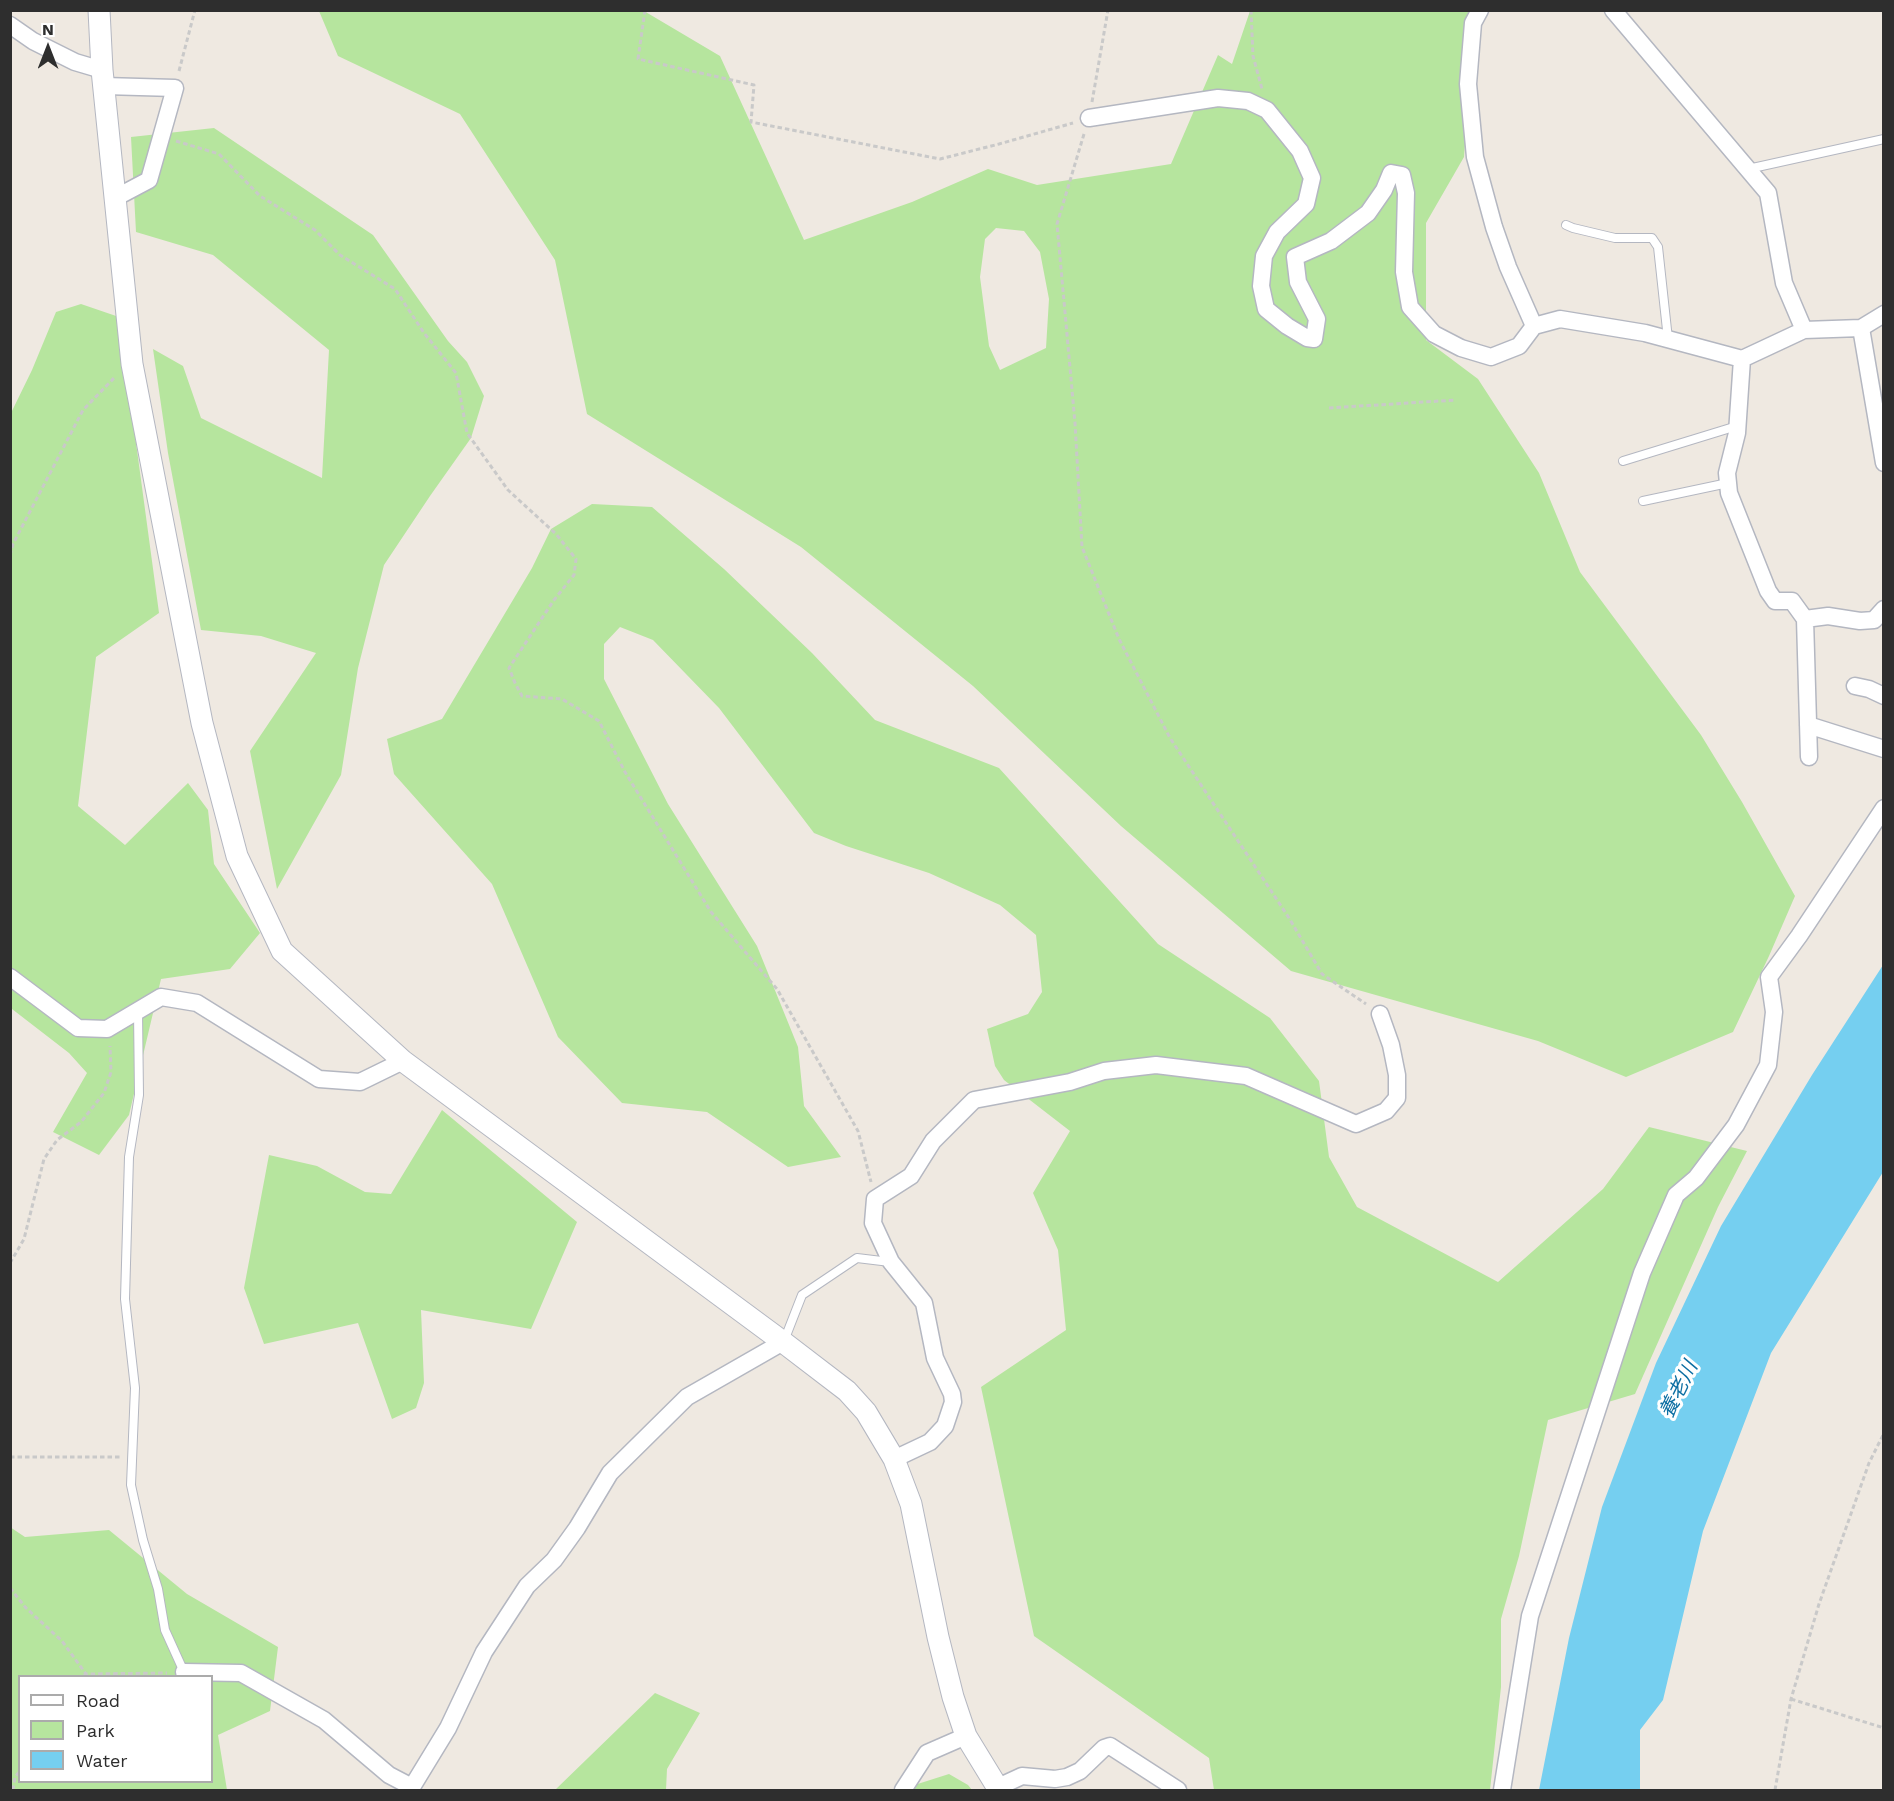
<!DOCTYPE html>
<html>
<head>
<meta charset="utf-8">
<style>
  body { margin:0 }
  #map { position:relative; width:1894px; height:1801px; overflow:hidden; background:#efe9e1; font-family:"Work Sans",sans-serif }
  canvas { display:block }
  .frame { position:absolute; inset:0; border:12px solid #2e2e2e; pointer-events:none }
  .legend { position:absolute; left:18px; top:1675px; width:195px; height:108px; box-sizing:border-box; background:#fff; border:2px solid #ababab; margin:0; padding:8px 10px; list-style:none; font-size:18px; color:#2e2e2e }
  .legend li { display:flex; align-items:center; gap:12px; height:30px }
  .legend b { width:30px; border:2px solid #ababab }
  .north { position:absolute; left:18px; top:18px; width:60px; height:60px; -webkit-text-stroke:4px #fff; paint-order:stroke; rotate:0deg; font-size:16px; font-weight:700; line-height:24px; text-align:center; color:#2e2e2e }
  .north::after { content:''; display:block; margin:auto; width:21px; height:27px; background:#2e2e2e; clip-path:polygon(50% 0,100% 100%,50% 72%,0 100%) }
</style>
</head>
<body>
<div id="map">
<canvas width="1894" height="1801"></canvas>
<div class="frame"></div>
<ul class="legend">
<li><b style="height:8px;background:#fff"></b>Road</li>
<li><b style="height:16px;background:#b6e59e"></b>Park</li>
<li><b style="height:16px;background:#75cff0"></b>Water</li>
</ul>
<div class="north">N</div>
</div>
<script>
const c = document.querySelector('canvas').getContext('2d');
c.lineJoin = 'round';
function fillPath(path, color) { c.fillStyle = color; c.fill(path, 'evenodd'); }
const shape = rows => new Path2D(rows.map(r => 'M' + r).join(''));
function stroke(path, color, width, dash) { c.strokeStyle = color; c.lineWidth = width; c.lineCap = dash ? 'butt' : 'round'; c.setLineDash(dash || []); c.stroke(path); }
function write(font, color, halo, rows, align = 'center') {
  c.font = font + ' "Work Sans","Noto Sans JP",sans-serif'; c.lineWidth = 6; c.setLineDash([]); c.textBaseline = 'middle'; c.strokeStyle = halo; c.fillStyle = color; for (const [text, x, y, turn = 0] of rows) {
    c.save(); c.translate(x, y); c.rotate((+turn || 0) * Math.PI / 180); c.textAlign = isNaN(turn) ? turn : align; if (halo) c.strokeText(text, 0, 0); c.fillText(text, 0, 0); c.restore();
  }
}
fillPath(shape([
  [319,11,644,11,720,56,804,240,912,202,988,169,1037,185,1171,164,1218,55,1232,64,1250,11,1475,11,1464,157,1426,223,1426,340,1478,379,1539,473,1580,572,1701,735,1742,802,1795,896,1769,956,1733,1032,1626,1077,1538,1041,1291,971,1121,826,973,686,801,547,587,414,555,260,460,114,338,56],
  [996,228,1024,231,1040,252,1049,299,1046,348,1000,370,989,346,980,277,985,239],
  [214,128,373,235,448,341,467,362,484,396,471,438,430,496,384,565,358,668,341,775,277,889,250,751,316,653,261,636,201,630,168,453,153,349,183,366,201,418,322,478,329,350,213,255,136,232,131,137],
  [81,304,119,317,159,613,96,657,78,806,125,845,188,783,208,810,214,864,260,933,230,969,161,979,129,1115,99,1155,53,1132,87,1073,69,1053,12,1009,11,1010,11,413,32,370,56,312],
  [592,504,652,507,724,569,812,653,875,720,999,768,1158,944,1270,1018,1319,1081,1329,1157,1357,1207,1498,1282,1603,1189,1649,1127,1747,1151,1718,1207,1635,1394,1548,1420,1519,1556,1501,1619,1501,1687,1490,1790,1214,1790,1209,1758,1034,1636,981,1387,1066,1330,1058,1250,1033,1193,1070,1131,1004,1080,995,1066,987,1029,1028,1014,1042,992,1036,935,1000,905,929,873,846,846,814,833,719,708,653,640,620,627,604,644,604,679,668,804,757,946,798,1047,804,1106,841,1157,788,1167,707,1112,622,1103,558,1037,492,884,394,774,387,739,442,719,532,568,551,529],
  [442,1110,577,1222,531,1329,421,1310,424,1383,416,1408,392,1419,358,1323,264,1344,244,1288,269,1155,317,1166,365,1192,391,1194],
  [10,1527,25,1537,109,1530,187,1594,278,1647,270,1711,218,1735,227,1790,11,1790],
  [20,1676,212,1676,212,1782,20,1782],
  [655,1693,700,1713,667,1769,666,1790,555,1790],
  [949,1774,968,1785,972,1790,903,1790,905,1788]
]), '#b6e59e');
fillPath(shape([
  [1883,965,1883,1172,1771,1353,1703,1531,1663,1700,1640,1730,1640,1790,1539,1790,1569,1638,1602,1507,1656,1363,1721,1226,1812,1075]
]), '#75cff0');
const service = shape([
  [1748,169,1884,139],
  [1566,225,1573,228,1615,238,1652,238,1658,247,1668,339],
  [1623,461,1737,426],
  [1643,501,1728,483],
  [138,1012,139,1095,129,1157,125,1299,135,1388,131,1485,143,1540,158,1589,165,1630,184,1672],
  [784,1341,802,1295,857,1258,890,1262]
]);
const minor = shape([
  [1480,10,1473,23,1468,84,1475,157,1494,227,1508,267,1534,326],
  [1613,10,1768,193,1784,283,1804,330],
  [10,25,33,41,75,62,102,70],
  [104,86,175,88,149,180,115,198],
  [1089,118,1218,98,1248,101,1267,110,1300,151,1312,178,1306,204,1277,232,1264,256,1261,286,1266,309,1287,326,1307,338,1314,339,1317,319,1298,282,1295,257,1331,241,1368,213,1384,190,1391,173,1402,175,1406,193,1404,272,1410,307,1434,334,1461,348,1491,357,1519,346,1534,326,1560,319,1645,333,1742,359,1804,330,1861,328,1884,314],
  [1861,328,1884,463],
  [1742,359,1737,433,1727,473,1729,493,1768,591,1775,601,1792,601,1805,619,1828,616,1860,621,1874,620,1884,609],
  [1805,619,1809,757],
  [1855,686,1869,689,1884,696],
  [1808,725,1884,749],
  [10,977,78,1028,107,1029,161,997,197,1003,319,1079,360,1082,403,1061],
  [894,1459,930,1442,945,1426,953,1402,952,1394,935,1358,924,1303,891,1262,873,1223,875,1199,911,1176,933,1141,974,1100,1070,1082,1104,1071,1156,1065,1246,1076,1356,1124,1386,1111,1397,1098,1397,1075,1391,1045,1380,1014],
  [184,1672,241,1673,324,1720,389,1775,412,1787],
  [996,1788,1022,1776,1055,1779,1067,1777,1080,1771,1104,1748,1110,1746,1178,1790],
  [412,1790,412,1787,448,1728,484,1652,527,1586,554,1560,577,1528,610,1473,687,1397,783,1342],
  [903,1790,927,1753,966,1736],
  [1502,1790,1530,1616,1642,1273,1676,1195,1696,1178,1736,1125,1768,1065,1774,1012,1769,977,1799,936,1884,808]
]);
const tertiary = shape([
  [99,10,102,70,132,364,202,723,237,856,282,951,403,1061,783,1342,847,1391,866,1412,894,1459,911,1504,938,1637,953,1697,966,1736,999,1790]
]);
stroke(service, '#b4b7c1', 10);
stroke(minor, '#b4b7c1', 19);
stroke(tertiary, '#b4b7c1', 23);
stroke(shape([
  [645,10,638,59,754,85,751,122,940,159,999,144,1073,123],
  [1251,10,1253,56,1262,89],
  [179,71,195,10],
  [1092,102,1108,10],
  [1084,134,1057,224,1075,423,1082,547,1119,639,1170,738,1289,918,1322,974,1366,1004],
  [176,141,219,154,260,196,315,230,340,255,395,289,424,333,456,373,467,433,508,490,556,534,576,559,574,575,554,600,509,668,515,683,522,696,562,699,599,721,625,772,711,912,777,989,858,1131,871,1182],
  [1329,408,1456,400],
  [10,555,13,544,83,410,116,376],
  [10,1263,24,1239,44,1159,57,1140,81,1122,104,1093,111,1072,110,1046],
  [10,1457,120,1457],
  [10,1588,26,1608,62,1641,86,1674],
  [84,1676,86,1674,167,1673],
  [1791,1699,1884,1728],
  [13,1790,15,1777,20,1771],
  [1775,1790,1791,1699,1819,1604,1869,1463,1884,1433]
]), '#c9c9c9', 3, [4.5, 3]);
stroke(service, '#fff', 8);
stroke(minor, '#fff', 16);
stroke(tertiary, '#fff', 21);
write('italic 20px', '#0d6fa3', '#fff', [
  ["養老川",1679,1390,-64]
]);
</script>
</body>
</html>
